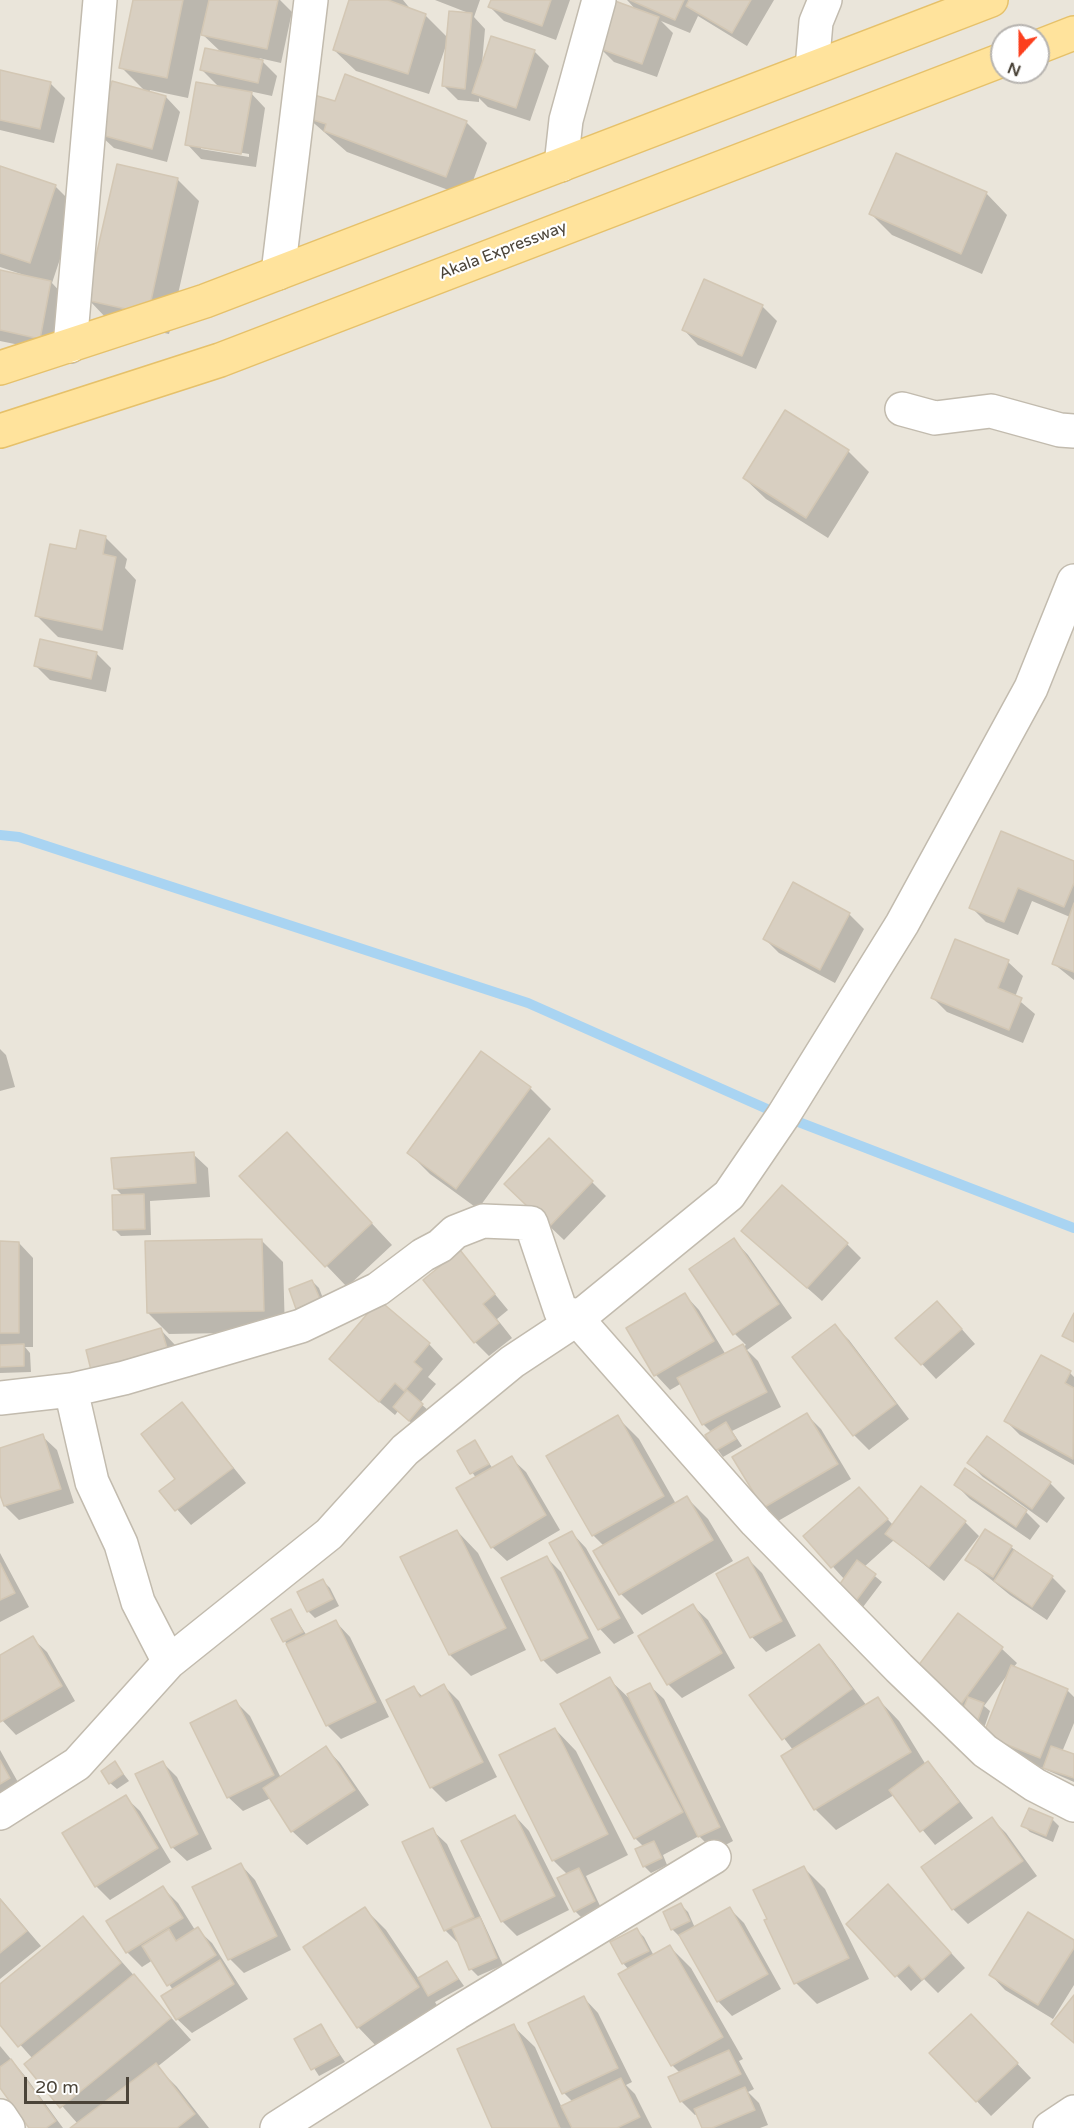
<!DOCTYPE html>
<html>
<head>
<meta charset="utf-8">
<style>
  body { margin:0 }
  #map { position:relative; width:1074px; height:2128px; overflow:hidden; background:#f6f3ec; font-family:"Varela Round",sans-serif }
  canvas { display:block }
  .north { position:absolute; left:990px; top:24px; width:60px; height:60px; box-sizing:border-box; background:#fff; border:2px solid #b7b4b0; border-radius:50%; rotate:201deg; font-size:16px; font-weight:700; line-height:24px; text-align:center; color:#4b4439 }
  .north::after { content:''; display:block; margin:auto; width:21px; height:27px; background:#fc3f1d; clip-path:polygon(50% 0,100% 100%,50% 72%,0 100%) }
  .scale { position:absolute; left:24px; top:2077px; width:105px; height:27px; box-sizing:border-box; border:3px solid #4b4439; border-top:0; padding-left:8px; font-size:18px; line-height:21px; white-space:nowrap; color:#4b4439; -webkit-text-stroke:4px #fff; paint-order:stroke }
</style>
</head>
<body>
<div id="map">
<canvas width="1074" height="2128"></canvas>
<div class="north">N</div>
<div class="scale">20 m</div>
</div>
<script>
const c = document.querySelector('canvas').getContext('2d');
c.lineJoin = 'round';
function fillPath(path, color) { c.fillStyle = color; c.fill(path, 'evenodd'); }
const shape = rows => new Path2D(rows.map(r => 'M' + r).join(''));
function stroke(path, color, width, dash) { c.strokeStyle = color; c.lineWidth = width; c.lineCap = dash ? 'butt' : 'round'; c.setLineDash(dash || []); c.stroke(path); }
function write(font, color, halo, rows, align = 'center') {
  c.font = font + ' "Varela Round",sans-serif'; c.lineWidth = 4.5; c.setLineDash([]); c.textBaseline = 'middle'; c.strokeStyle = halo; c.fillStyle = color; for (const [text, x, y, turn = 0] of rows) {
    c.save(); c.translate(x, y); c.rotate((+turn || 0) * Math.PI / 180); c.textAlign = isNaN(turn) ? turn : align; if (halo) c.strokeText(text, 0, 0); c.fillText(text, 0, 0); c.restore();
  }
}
fillPath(shape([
  [0,0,1074,0,1074,2128,0,2128],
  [1002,36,1038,36,1038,72,1002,72]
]), '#eae5da');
fillPath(shape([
  [134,0,280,0,292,12,281,63,259,58,277,76,272,96,249,91,265,108,256,167,201,159,187,144,220,88,202,70,221,52,201,33,188,98,150,90,149,93,166,97,180,112,167,162,114,148,99,134,145,91,121,67],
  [201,146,249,154,249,157,201,149],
  [350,0,403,0,412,11,426,16,448,38,471,14,435,0,480,0,474,17,485,29,482,64,534,51,549,66,530,121,488,107,479,98,479,102,458,100,443,85,448,40,429,94,356,71,334,50],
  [492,0,570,0,556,40,504,21,490,7],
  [627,0,774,0,747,46,698,16,690,33,661,21,673,33,657,77,614,62,600,48,637,11],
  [0,71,51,84,65,98,54,143,0,130],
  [336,103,466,122,487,143,467,197,347,152,308,118],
  [0,168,56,187,77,208,52,283,65,297,54,352,0,341,0,272,24,275,0,267],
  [177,179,199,201,169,334,109,321,88,299],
  [986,193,1007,215,982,274,892,235,871,214],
  [762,306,777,321,756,369,698,345,684,330],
  [848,451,869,472,828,538,766,499,744,478],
  [81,532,106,538,127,559,125,568,136,580,123,650,58,637,37,616,77,551],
  [96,653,111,668,106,692,50,680,36,666],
  [1074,863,1074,980,1054,964,1070,917,1032,901,1018,935,986,922,971,907],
  [849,914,864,929,835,983,779,953,765,939],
  [956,941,1008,962,1023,976,1015,997,1035,1014,1023,1043,947,1012,933,998],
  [0,1049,6,1055,15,1087,0,1091],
  [530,1088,551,1109,478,1209,430,1174,409,1153],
  [193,1154,208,1168,210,1197,150,1201,151,1235,121,1236,114,1229,123,1196,115,1188],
  [308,1155,392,1245,347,1287,241,1176],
  [592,1182,606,1196,564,1240,521,1199],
  [743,1231,847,1244,861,1258,822,1301],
  [734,1240,748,1255,792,1318,747,1350,758,1361,781,1407,732,1431,742,1446,723,1457,707,1435,711,1432,703,1424,682,1383,670,1390,656,1375,628,1329,685,1295,699,1310,726,1355,746,1345,735,1334,691,1270],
  [262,1241,283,1262,285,1332,169,1334,148,1313],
  [0,1243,19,1243,33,1258,33,1347,25,1347,30,1353,31,1372,0,1373],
  [460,1252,508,1310,497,1319,512,1338,489,1356,475,1342],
  [312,1281,319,1288,326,1306,305,1315,298,1308],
  [951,1317,975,1344,936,1379,898,1338],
  [835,1326,849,1340,909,1419,869,1450,854,1435,794,1357],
  [161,1330,175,1345,181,1362,93,1369],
  [429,1344,443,1359,428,1377,436,1384,420,1403,429,1411,416,1427,398,1411,395,1415,345,1373],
  [1070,1373,1074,1377,1074,1465,1020,1435,1006,1421],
  [182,1404,246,1483,191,1525,161,1491,177,1479],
  [807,1415,821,1429,851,1479,778,1521,764,1507],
  [617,1417,639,1439,676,1504,687,1498,708,1519,733,1561,642,1615,621,1594,605,1547,593,1535],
  [42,1436,57,1450,74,1503,19,1520,5,1506,0,1491,0,1449],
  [987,1438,1050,1483,1065,1498,1047,1523,983,1477,969,1463],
  [475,1442,493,1469,511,1458,526,1472,560,1530,507,1561,492,1547,476,1478,459,1452],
  [956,1485,1026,1512,1040,1526,1030,1540,970,1499],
  [859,1489,893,1525,965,1522,979,1536,944,1581,894,1540,864,1567,882,1582,863,1607,846,1595,845,1580,805,1536],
  [457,1531,478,1553,526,1650,471,1676,450,1655],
  [572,1533,586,1548,634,1633,614,1644,600,1629,551,1544],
  [1011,1547,1052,1577,1066,1591,1047,1620,1010,1595,967,1560],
  [0,1553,29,1607,0,1622],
  [547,1558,561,1572,601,1653,557,1674,543,1660],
  [748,1559,762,1573,796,1636,766,1652,752,1637,718,1574],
  [323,1581,330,1588,339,1606,315,1618,308,1611],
  [693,1606,708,1620,735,1668,682,1698,668,1684],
  [291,1611,307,1636,336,1622,350,1637,389,1717,341,1739,327,1725,285,1641],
  [959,1615,1002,1649,1017,1663,1013,1668,1067,1690,1074,1697,1074,1723,1062,1752,1074,1756,1074,1782,999,1749,1008,1674,984,1706,990,1711,983,1731,931,1684],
  [32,1638,47,1652,75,1701,16,1735,0,1718,0,1657],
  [819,1646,833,1661,867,1706,878,1699,899,1721,926,1765,928,1763,942,1778,973,1818,935,1845,894,1795,836,1830,815,1809,793,1750,751,1695],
  [609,1679,633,1702,649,1685,664,1699,733,1841,714,1851,699,1836,663,1855,667,1865,651,1873,644,1866,644,1847,635,1838],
  [444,1686,459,1701,497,1777,446,1802,431,1787,414,1688,423,1697],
  [236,1702,250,1716,281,1778,326,1748,340,1763,369,1805,307,1845,292,1831,271,1798,243,1811,228,1797],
  [555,1729,576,1751,628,1855,586,1876,601,1908,582,1918,575,1911,568,1875,553,1860],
  [0,1750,24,1793,0,1806],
  [162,1762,177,1777,212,1849,187,1861,172,1847],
  [115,1763,129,1781,117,1789,110,1783],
  [125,1797,140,1811,171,1862,110,1900,96,1886],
  [515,1816,529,1831,569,1910,517,1936,502,1921,463,1842],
  [992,1819,1006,1833,1037,1876,968,1924,953,1909,923,1867],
  [1052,1819,1059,1826,1053,1842,1030,1832,1023,1825],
  [432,1830,447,1844,503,1965,478,1976,471,1969,460,1945,445,1930],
  [241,1865,255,1880,291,1950,244,1973,230,1959],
  [804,1868,825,1889,869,1979,817,2004,796,1983],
  [163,1888,178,1903,195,1930,197,1929,212,1943,248,1999,192,2033,177,2019,173,1990,153,1960,142,1967,127,1952,108,1921],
  [0,1898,41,1946,0,1979],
  [903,1901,965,1968,938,1993,924,1979,911,1991,848,1924],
  [681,1905,688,1912,695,1928,730,1909,744,1923,781,1989,732,2016,718,2001,681,1935,679,1936,672,1929],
  [365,1909,386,1930,419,1979,447,1962,464,1986,435,2002,439,2009,379,2049,358,2027,305,1948],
  [83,1918,191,2040,157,2067,177,2087,209,2128,73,2128,78,2124,26,2065,33,2059,0,2022,0,1986],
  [637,1930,644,1937,654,1956,670,1947,691,1968,743,2059,739,2061,754,2089,748,2092,759,2103,768,2125,760,2128,704,2128,698,2114,695,2115,681,2101,680,2073,672,2065,629,1970,623,1963],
  [1074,1942,1074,1985,1053,2019,1005,1990,991,1975],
  [584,1998,598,2013,632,2082,626,2085,635,2094,652,2128,494,2128,513,2026,535,2047,562,2108,573,2102,564,2093],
  [321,2026,345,2062,319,2076,296,2040],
  [985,2030,1031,2078,991,2116,931,2053],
  [0,2046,25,2076,63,2128,31,2128,0,2085]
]), '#0003');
stroke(shape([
  [0,835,19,837,528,1003,783,1116,1074,1228]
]), '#a9d4f2', 10);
const building = shape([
  [133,0,183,0,167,78,119,68,133,0],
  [209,0,278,0,267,49,201,35,209,0],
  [349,0,388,0,426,14,408,74,333,50,349,0],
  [491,0,551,0,542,26,488,7,491,0],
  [630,0,684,0,675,20,630,0],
  [689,0,751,0,732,33,686,6,689,0],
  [615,1,659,17,642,64,598,48,615,1],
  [449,11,472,13,465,89,442,86,449,11],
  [491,36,535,50,516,108,472,93,491,36],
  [205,48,263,60,258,83,200,70,205,48],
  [0,70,51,82,40,129,0,120,0,70],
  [345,74,467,121,446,177,324,131,326,124,307,118,314,95,335,101,345,74],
  [112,81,166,96,152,149,98,134,112,81],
  [196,82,252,92,241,154,185,145,196,82],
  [896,153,987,192,961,254,869,214,896,153],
  [117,164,178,178,148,314,86,300,117,164],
  [0,166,56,185,30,263,0,253,0,166],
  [0,270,51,281,40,339,0,330,0,270],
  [704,279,763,305,742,356,682,330,704,279],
  [785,410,849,450,806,518,743,478,785,410],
  [80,530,106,536,103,554,116,557,102,630,35,616,50,544,76,549,80,530],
  [40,639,97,652,91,679,34,666,40,639],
  [1001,831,1074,861,1074,883,1064,907,1018,888,1004,922,969,908,1001,831],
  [793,882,850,913,820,970,763,939,793,882],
  [1074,903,1074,972,1052,964,1074,903],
  [955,939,1009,960,998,988,1022,998,1009,1030,931,998,955,939],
  [481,1051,531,1087,456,1189,407,1153,481,1051],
  [287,1132,372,1223,325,1267,239,1176,287,1132],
  [549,1138,593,1181,549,1227,504,1184,549,1138],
  [194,1152,196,1183,114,1189,111,1158,194,1152],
  [782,1185,848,1243,807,1288,741,1231,782,1185],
  [144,1194,145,1229,113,1230,112,1195,144,1194],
  [734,1238,779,1304,733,1335,689,1269,734,1238],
  [262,1239,264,1311,147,1313,145,1241,262,1239],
  [0,1241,19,1242,19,1333,0,1333,0,1241],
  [460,1250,495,1294,483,1304,499,1323,474,1343,423,1280,460,1250],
  [312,1280,320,1299,296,1309,289,1289,312,1280],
  [685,1293,714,1341,654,1376,626,1328,685,1293],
  [379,1300,430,1343,414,1362,422,1369,404,1391,395,1383,379,1402,329,1359,379,1300],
  [937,1301,962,1329,921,1365,895,1338,937,1301],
  [1074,1313,1074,1342,1062,1336,1074,1313],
  [835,1324,896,1404,853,1436,792,1357,835,1324],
  [161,1328,167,1348,91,1370,86,1350,161,1328],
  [24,1344,24,1366,0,1367,0,1345,24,1344],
  [743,1344,767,1392,702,1425,677,1378,743,1344],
  [1041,1355,1071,1371,1065,1383,1074,1388,1073,1459,1004,1421,1041,1355],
  [407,1390,423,1404,409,1421,393,1407,407,1390],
  [182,1402,233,1468,175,1511,159,1491,175,1479,141,1434,182,1402],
  [807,1413,838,1464,763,1508,732,1457,807,1413],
  [618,1415,664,1496,592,1536,546,1456,618,1415],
  [726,1422,736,1439,715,1451,705,1435,726,1422],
  [43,1434,61,1489,4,1506,0,1495,0,1448,43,1434],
  [987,1436,1051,1482,1032,1509,967,1463,987,1436],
  [475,1440,489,1464,470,1474,457,1451,475,1440],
  [512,1456,546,1515,491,1548,456,1488,512,1456],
  [965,1468,1027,1510,1016,1527,954,1485,965,1468],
  [921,1486,966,1521,929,1567,885,1534,921,1486],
  [859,1487,888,1519,831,1568,803,1536,859,1487],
  [687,1496,713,1540,619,1595,593,1551,687,1496],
  [985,1529,1012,1546,993,1577,965,1560,985,1529],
  [457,1530,506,1628,449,1655,400,1557,457,1530],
  [572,1531,620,1618,598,1630,549,1543,572,1531],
  [1014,1550,1053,1576,1032,1607,994,1581,1014,1550],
  [547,1556,588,1638,541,1661,501,1578,547,1556],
  [748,1557,782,1621,750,1638,716,1574,748,1557],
  [857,1560,876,1574,856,1601,837,1588,857,1560],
  [0,1563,15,1593,0,1600,0,1563],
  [323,1579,333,1599,307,1612,297,1592,323,1579],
  [693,1604,722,1653,667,1685,638,1636,693,1604],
  [291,1609,303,1632,283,1642,271,1619,291,1609],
  [958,1613,1003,1647,961,1704,915,1670,958,1613],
  [336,1620,376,1702,326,1726,286,1644,336,1620],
  [33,1636,62,1686,0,1722,0,1655,33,1636],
  [819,1644,852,1689,782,1740,749,1695,819,1644],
  [1011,1665,1068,1689,1040,1758,983,1735,1011,1665],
  [610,1677,683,1812,634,1839,560,1704,610,1677],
  [650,1683,720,1827,698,1837,627,1694,650,1683],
  [444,1684,483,1762,430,1788,386,1700,414,1686,420,1697,444,1684],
  [878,1697,911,1752,814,1810,781,1756,878,1697],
  [968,1697,984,1703,976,1725,959,1719,968,1697],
  [236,1700,274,1775,227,1798,190,1723,236,1700],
  [555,1728,608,1834,552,1861,499,1755,555,1728],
  [326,1746,355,1790,291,1832,263,1788,326,1746],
  [1051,1746,1074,1754,1074,1778,1043,1768,1051,1746],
  [0,1760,10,1778,0,1784,0,1760],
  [115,1761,123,1774,109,1784,101,1771,115,1761],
  [163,1761,198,1834,171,1848,135,1774,163,1761],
  [928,1761,959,1802,920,1832,889,1790,928,1761],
  [126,1795,158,1848,95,1887,62,1833,126,1795],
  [1029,1808,1053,1818,1046,1836,1021,1826,1029,1808],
  [515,1815,555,1896,501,1922,461,1841,515,1815],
  [992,1817,1023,1861,952,1910,921,1867,992,1817],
  [433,1828,474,1917,444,1931,402,1842,433,1828],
  [654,1841,662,1858,643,1867,635,1849,654,1841],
  [241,1863,277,1936,228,1960,192,1887,241,1863],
  [804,1866,849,1958,794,1984,764,1920,767,1919,753,1890,804,1866],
  [579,1868,595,1901,574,1912,557,1878,579,1868],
  [888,1884,951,1953,922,1980,909,1965,895,1977,846,1924,888,1884],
  [163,1886,183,1918,126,1953,106,1921,163,1886],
  [0,1899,27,1931,0,1953,0,1899],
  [681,1903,690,1921,671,1930,663,1912,681,1903],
  [365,1907,419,1987,357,2028,303,1947,365,1907],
  [730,1907,768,1974,717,2002,679,1935,730,1907],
  [1028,1912,1074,1940,1074,1948,1038,2005,989,1975,1028,1912],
  [83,1916,121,1963,18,2047,0,2025,0,1984,83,1916],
  [480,1917,497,1958,469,1970,452,1928,480,1917],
  [198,1927,216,1955,167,1986,142,1946,169,1929,176,1941,198,1927],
  [637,1928,649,1951,622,1964,610,1942,637,1928],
  [670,1945,723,2037,671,2066,618,1974,670,1945],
  [220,1960,234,1984,176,2020,161,1996,220,1960],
  [447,1961,458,1979,428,1996,418,1978,447,1961],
  [134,1974,171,2018,60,2108,24,2064,134,1974],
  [1074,1995,1074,2043,1051,2024,1074,1995],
  [584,1996,618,2068,562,2094,528,2023,584,1996],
  [971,2014,1018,2063,976,2102,929,2053,971,2014],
  [321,2024,339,2055,311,2070,294,2039,321,2024],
  [514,2024,560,2128,492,2128,457,2049,514,2024],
  [729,2050,741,2074,680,2102,668,2077,729,2050],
  [11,2059,56,2121,46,2128,29,2128,0,2088,0,2067,11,2059],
  [156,2063,195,2114,177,2128,70,2128,156,2063],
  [621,2078,640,2117,617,2128,572,2128,561,2106,621,2078],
  [745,2087,755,2110,712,2128,702,2128,694,2109,745,2087]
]);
fillPath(building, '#d8cfc1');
stroke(building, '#d3c7b4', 1.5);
const minor = shape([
  [812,68,816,22,825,0],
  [561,165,566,120,599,0],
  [278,273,311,0],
  [70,346,100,0],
  [902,409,935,418,991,411,1060,430,1074,431],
  [577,1319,756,1522,899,1668,985,1751,1035,1785,1074,1805],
  [71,1390,92,1482,121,1544,138,1602,169,1662],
  [0,1398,71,1390,124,1378,301,1326,378,1289,423,1255,440,1246,455,1232,483,1221,531,1223,561,1312,579,1316],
  [0,1813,77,1764,169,1662,329,1534,405,1450,512,1362,577,1319,729,1195,783,1116,902,924,1031,688,1074,581],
  [0,2116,8,2128],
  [277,2128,457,2013,714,1857],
  [1050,2128,1074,2112]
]);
const primary = shape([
  [1038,47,1074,33],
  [0,368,205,301,991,0],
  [0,431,220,360,1002,60]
]);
stroke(minor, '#c2bbae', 36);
stroke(primary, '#e6c16a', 36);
stroke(minor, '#fff', 33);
stroke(primary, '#ffe39c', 33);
write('16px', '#4b4439', '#fff', [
  ["Akala Expressway",503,251,-21]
]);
</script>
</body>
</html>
